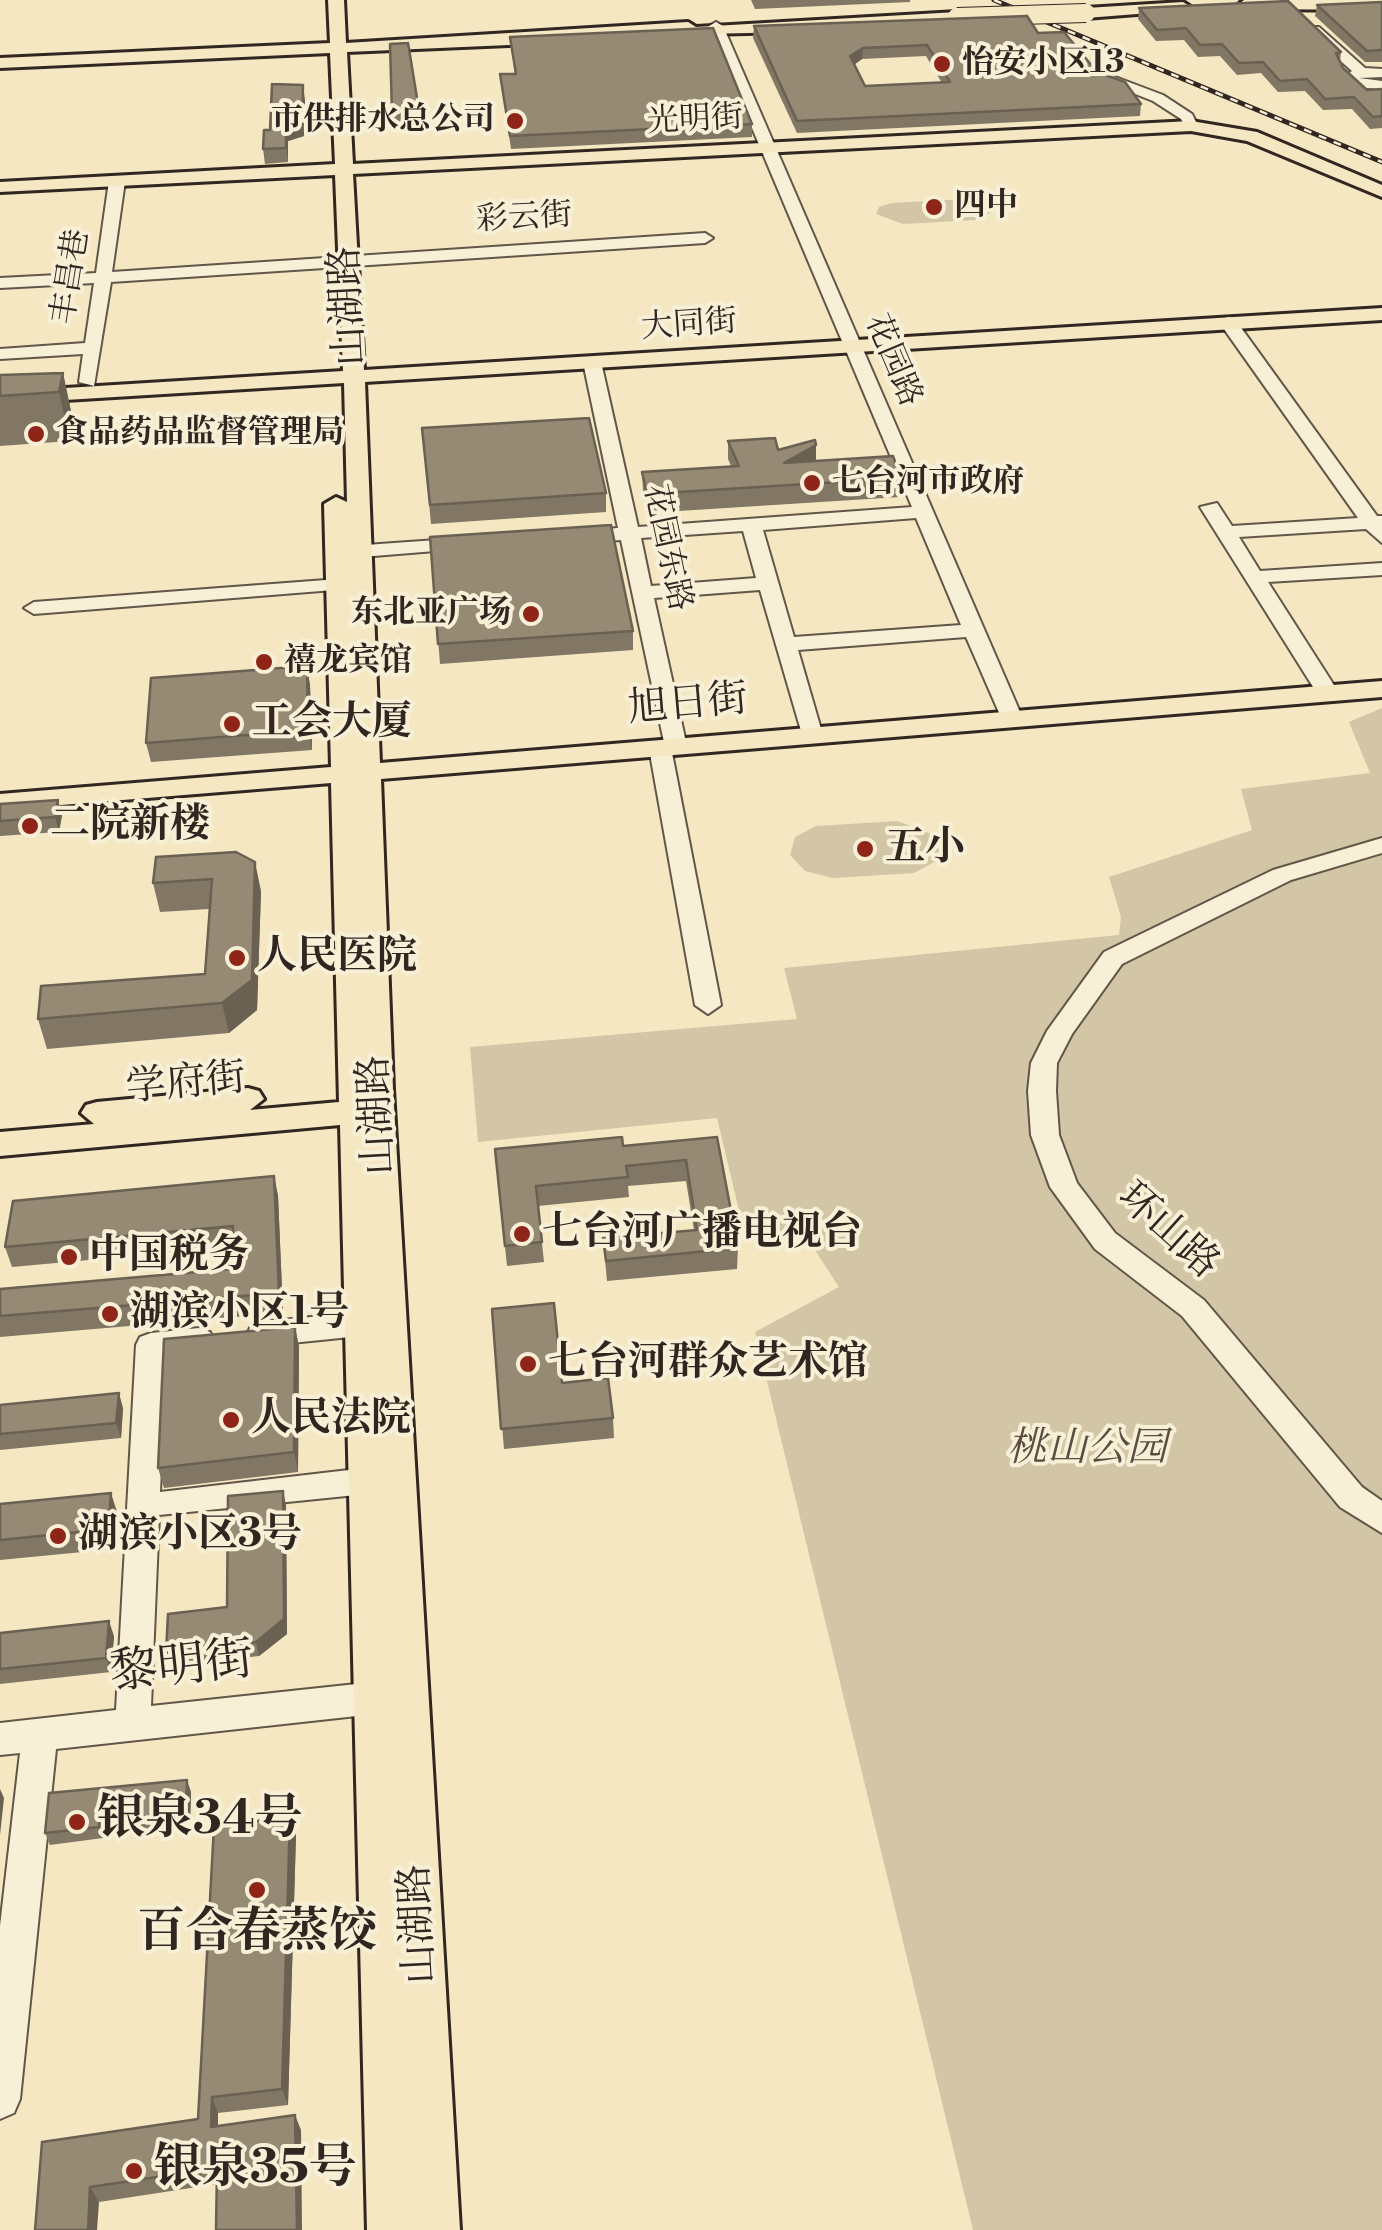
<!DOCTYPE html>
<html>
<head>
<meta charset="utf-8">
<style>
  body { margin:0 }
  canvas { display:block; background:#f4e7c2 }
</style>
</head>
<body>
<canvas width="1382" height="2230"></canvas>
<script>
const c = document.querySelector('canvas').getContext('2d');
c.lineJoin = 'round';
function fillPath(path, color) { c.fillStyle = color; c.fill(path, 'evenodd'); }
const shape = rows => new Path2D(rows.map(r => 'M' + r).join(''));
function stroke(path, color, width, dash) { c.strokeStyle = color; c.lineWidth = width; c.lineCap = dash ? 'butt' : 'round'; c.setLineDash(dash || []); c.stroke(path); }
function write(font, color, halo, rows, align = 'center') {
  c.font = font + ' "Libre Bodoni","Noto Serif SC",serif'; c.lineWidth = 8; c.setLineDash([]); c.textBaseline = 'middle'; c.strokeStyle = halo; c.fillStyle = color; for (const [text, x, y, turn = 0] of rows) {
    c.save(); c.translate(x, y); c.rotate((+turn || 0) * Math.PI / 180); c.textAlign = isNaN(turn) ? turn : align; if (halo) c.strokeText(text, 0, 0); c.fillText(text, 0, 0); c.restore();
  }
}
fillPath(shape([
  [965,199,982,202,992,212,976,220,903,224,876,214,879,207,892,203],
  [1382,708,1382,2230,973,2230,755,1332,839,1287,807,1238,746,1240,717,1118,478,1142,470,1047,797,1019,784,968,1119,935,1121,917,1109,877,1252,830,1241,789,1370,773,1349,722],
  [897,821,934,835,940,853,936,861,914,873,833,878,805,871,790,855,795,837,816,826]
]), '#d3c6a7');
const minor = shape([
  [716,22,723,26,1023,719,1020,724,1004,724,966,637,798,650,823,736,820,741,804,741,760,590,654,598,687,747,672,753,721,1005,708,1014,695,1005,649,748,664,742,621,540,578,543,568,537,578,531,618,528,583,362,592,357,601,362,638,527,912,507,709,26,716,22],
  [916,518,961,625,794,637,763,530,916,518],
  [743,531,756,578,651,586,641,538,743,531],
  [1309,27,1319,27,1365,68,1382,69,1382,77,1359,78,1382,81,1382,89,1353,87,1343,77,1352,71,1309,33,1309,27],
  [1110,75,1163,95,1192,114,1198,126,1186,129,1181,119,1153,101,1105,82,1110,75],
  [117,176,125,181,112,272,705,233,713,238,705,243,111,282,94,386,79,382,83,354,0,359,0,349,85,343,94,283,0,288,0,278,96,273,109,181,117,176],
  [1228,317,1234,318,1377,516,1382,516,1382,543,1366,529,1239,537,1260,571,1382,563,1382,575,1268,582,1339,693,1336,698,1320,698,1200,507,1217,503,1232,526,1358,518,1219,322,1228,317],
  [465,538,475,544,472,548,337,559,327,553,337,547,465,538],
  [339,579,346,581,346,589,34,614,24,608,34,602,339,579],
  [1382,838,1382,853,1291,880,1122,964,1072,1034,1057,1063,1056,1091,1059,1135,1077,1183,1115,1233,1204,1300,1362,1487,1382,1501,1382,1533,1340,1507,1182,1316,1095,1249,1050,1187,1031,1135,1028,1091,1031,1063,1047,1031,1104,952,1273,870,1382,838],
  [360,1312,371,1316,375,1324,371,1332,360,1336,262,1346,251,1342,247,1334,251,1326,262,1322,360,1312],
  [199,1328,210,1332,214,1340,210,1348,166,1355,160,1492,366,1468,377,1472,382,1481,377,1490,366,1494,159,1515,151,1706,375,1682,387,1687,393,1698,387,1709,375,1714,56,1749,20,2099,14,2113,0,2119,0,1926,20,1753,0,1755,0,1723,116,1710,136,1345,140,1337,151,1333,199,1328]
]);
const major = shape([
  [328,0,344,0,346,43,688,22,696,27,957,12,965,17,957,22,803,28,795,32,563,37,555,43,347,52,353,164,1191,121,1257,132,1382,185,1382,197,1247,141,1191,131,353,174,364,370,1382,308,1382,320,365,382,380,763,1382,681,1382,697,381,779,393,1089,460,2230,367,2230,340,1125,0,1156,0,1132,94,1124,81,1113,86,1105,97,1102,248,1088,259,1091,264,1099,250,1110,339,1102,331,783,0,810,0,794,331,767,324,504,336,497,347,502,344,383,0,404,0,392,343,371,335,175,0,192,0,182,335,164,330,53,0,68,0,58,330,43,328,0],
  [1244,0,1382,0,1382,10,1247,9,1239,4,1244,0],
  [1183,2,1191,7,1188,10,1086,18,1078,13,1086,8,1183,2]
]);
stroke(minor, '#625649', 4);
stroke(major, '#322621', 6);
fillPath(minor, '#f8efd7');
fillPath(major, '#f4e7c2');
const rail = shape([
  [994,0,1382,162]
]);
stroke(rail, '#322621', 5);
stroke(rail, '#f8efd7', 2.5, [8]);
const majorBridge = shape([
  [957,17,1086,13]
]);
stroke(majorBridge, '#322621', 20, []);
stroke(majorBridge, '#f4e7c2', 18);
fillPath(shape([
  [751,0,910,0,910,2,755,9],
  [1382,2,1382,62,1365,62,1315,16,1317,5],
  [1139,8,1341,52,1340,61,1343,68,1367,90,1382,89,1382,128,1370,129,1352,109,1323,110,1305,91,1278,92,1261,73,1237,75,1220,56,1198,57,1184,40,1156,41,1138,19],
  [754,26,1038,33,1097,72,1141,104,1140,116,797,133,753,38],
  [926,56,942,83,865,86,854,65,862,59],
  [510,37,752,124,752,137,511,149,500,74,515,74],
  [305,100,304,136,288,141,288,162,265,164,263,149,270,130],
  [419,110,421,122,394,124,392,112],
  [63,373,73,421,70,441,0,446,0,375],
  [422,428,606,493,606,512,431,524],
  [728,441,778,450,816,445,816,461,901,478,900,497,647,513,643,490,642,472,731,466,728,459],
  [430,537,633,631,633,650,440,664],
  [307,666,310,686,312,750,151,762,146,743],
  [58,800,62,815,59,832,0,836,0,804],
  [156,857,261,891,257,1010,229,1033,47,1049,38,1019,205,974,209,909,160,912,153,883],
  [717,1137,738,1248,737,1269,607,1281,603,1238,694,1230,686,1181,628,1186,629,1197,538,1206,544,1262,507,1266,495,1149,623,1146],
  [274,1176,278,1196,283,1313,0,1337,0,1289,232,1269,232,1247,12,1267,5,1247],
  [492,1309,562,1383,613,1418,614,1438,504,1449],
  [295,1327,299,1347,298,1472,164,1488,158,1468],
  [0,1405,123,1408,121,1438,0,1450],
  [283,1491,286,1506,287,1634,259,1656,171,1666,166,1652,227,1607],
  [0,1504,117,1512,114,1549,0,1560],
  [0,1633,114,1636,111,1672,0,1684],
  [191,1792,190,1823,104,1834,103,1838,50,1845,45,1833],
  [296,1835,288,2105,218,2113,218,2126,301,2130,217,2184,99,2202,42,2142,198,2119]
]), '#827765');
fillPath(shape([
  [863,48,862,59,849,68,850,56],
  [303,85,305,100,304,136,288,141,288,162,286,148,286,127],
  [63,373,73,421,70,441,59,392],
  [816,445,816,463,784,463],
  [307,666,310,686,312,750,308,730],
  [58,800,62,815,59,832,55,817],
  [255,862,261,891,257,1010,229,1033,222,1003],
  [274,1176,278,1196,283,1313,279,1293],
  [295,1327,299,1347,298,1472,294,1452],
  [119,1393,123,1408,121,1438,116,1423],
  [283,1491,286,1506,287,1634,259,1656,256,1642],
  [111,1493,117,1512,114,1549,108,1529],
  [109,1621,114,1636,111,1672,106,1658],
  [187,1780,191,1792,190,1823,186,1812],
  [0,1789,4,1798,0,1835],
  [290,1817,296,1835,288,2105,282,2089],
  [212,2097,218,2113,218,2143,211,2127],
  [295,2115,301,2130,302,2230,297,2230],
  [90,2187,99,2202,97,2230,88,2230]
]), '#6a6152');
const building = shape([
  [1288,1,1341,52,1336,53,1343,68,1367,90,1382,89,1382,116,1373,117,1354,97,1325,99,1307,79,1280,81,1263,62,1239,63,1222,44,1200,45,1186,28,1157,30,1139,8,1288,1],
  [1382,2,1382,50,1367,51,1317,5,1382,2],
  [1027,16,1038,33,1064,32,1097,72,1125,82,1141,104,797,121,754,26,1027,16],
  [927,45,950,82,865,86,850,56,863,48,927,45],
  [713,28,752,124,510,136,500,74,516,74,510,37,713,28],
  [408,43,419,110,392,112,390,44,408,43],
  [272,84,303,85,302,122,286,127,286,148,263,149,264,130,270,130,272,84],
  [63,373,59,392,0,396,0,375,63,373],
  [589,418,606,493,430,505,422,428,589,418],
  [775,438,778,450,815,440,816,445,784,463,893,456,901,478,647,494,642,472,739,466,728,441,775,438],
  [611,525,633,631,438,644,430,537,611,525],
  [307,666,308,730,146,743,151,678,307,666],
  [58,800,55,817,0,821,0,804,58,800],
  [236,852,255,862,252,980,222,1003,38,1019,41,986,205,974,212,879,153,883,156,857,236,852],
  [622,1137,623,1146,717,1137,738,1248,606,1261,603,1238,697,1230,686,1160,626,1166,628,1177,536,1186,542,1242,505,1246,495,1149,622,1137],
  [274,1176,279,1293,0,1316,0,1289,232,1269,233,1226,5,1247,13,1201,274,1176],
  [554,1303,562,1383,608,1378,613,1418,501,1429,492,1309,554,1303],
  [295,1327,294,1452,158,1468,164,1339,295,1327],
  [119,1393,116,1423,0,1434,0,1405,119,1393],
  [283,1491,284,1619,256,1642,166,1652,168,1614,227,1607,228,1496,283,1491],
  [111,1493,108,1529,0,1540,0,1504,111,1493],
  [109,1621,106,1658,0,1669,0,1633,109,1621],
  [187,1780,186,1812,99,1822,99,1827,45,1833,49,1793,187,1780],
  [290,1817,282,2089,212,2097,211,2127,295,2115,297,2230,216,2230,217,2168,90,2187,88,2230,35,2230,42,2142,198,2119,214,1826,290,1817]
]);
fillPath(building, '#978a75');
stroke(building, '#6a6152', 2.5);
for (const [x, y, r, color] of [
  [942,64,10,"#8f2418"],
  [515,121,10,"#8f2418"],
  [934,207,10,"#8f2418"],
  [36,434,10,"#8f2418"],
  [812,483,10,"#8f2418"],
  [531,614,10,"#8f2418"],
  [264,662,10,"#8f2418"],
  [232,724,10,"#8f2418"],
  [30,826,10,"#8f2418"],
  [865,849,10,"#8f2418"],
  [237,958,10,"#8f2418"],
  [522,1234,10,"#8f2418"],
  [69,1257,10,"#8f2418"],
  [110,1314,10,"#8f2418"],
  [528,1364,10,"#8f2418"],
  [231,1420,10,"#8f2418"],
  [58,1536,10,"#8f2418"],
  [77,1822,10,"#8f2418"],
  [257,1890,10,"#8f2418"],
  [134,2171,10,"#8f2418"]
]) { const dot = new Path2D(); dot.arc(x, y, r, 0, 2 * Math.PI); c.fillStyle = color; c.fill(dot); stroke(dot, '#f8efd7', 4); }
write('bold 32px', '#322621', '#f8efd7', [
  ["怡安小区13",962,64],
  ["市供排水总公司",495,121,"right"],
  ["四中",954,207],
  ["食品药品监督管理局",56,434],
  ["七台河市政府",832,483],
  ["东北亚广场",511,614,"right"],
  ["禧龙宾馆",284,662]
], 'left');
write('32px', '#322621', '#f8efd7', [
  ["光明街",695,121,-3],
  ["彩云街",524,219,-3],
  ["丰昌巷",72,277,-81],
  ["大同街",689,326,-4],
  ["花园路",892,361,67],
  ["花园东路",666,548,78]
]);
write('40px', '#322621', '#f8efd7', [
  ["山湖路",350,306,-93],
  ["旭日街",688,706,-5],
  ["学府街",186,1085,-5],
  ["山湖路",379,1115,-93],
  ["环山路",1167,1232,42],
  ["山湖路",420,1924,-93]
]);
write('bold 40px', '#322621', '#f8efd7', [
  ["工会大厦",252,724],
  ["二院新楼",50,826],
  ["五小",885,849],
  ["人民医院",257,958],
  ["七台河广播电视台",542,1234],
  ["中国税务",89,1257],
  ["湖滨小区1号",130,1314],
  ["七台河群众艺术馆",548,1364],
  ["人民法院",251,1420],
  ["湖滨小区3号",78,1536]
], 'left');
write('italic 40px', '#5a4e42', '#f8efd7', [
  ["桃山公园",1087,1450]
]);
write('48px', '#322621', '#f8efd7', [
  ["黎明街",182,1669,-6]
]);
write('bold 48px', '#322621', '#f8efd7', [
  ["银泉34号",97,1822],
  ["百合春蒸饺",257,1935,"center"],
  ["银泉35号",154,2171]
], 'left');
</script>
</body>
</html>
